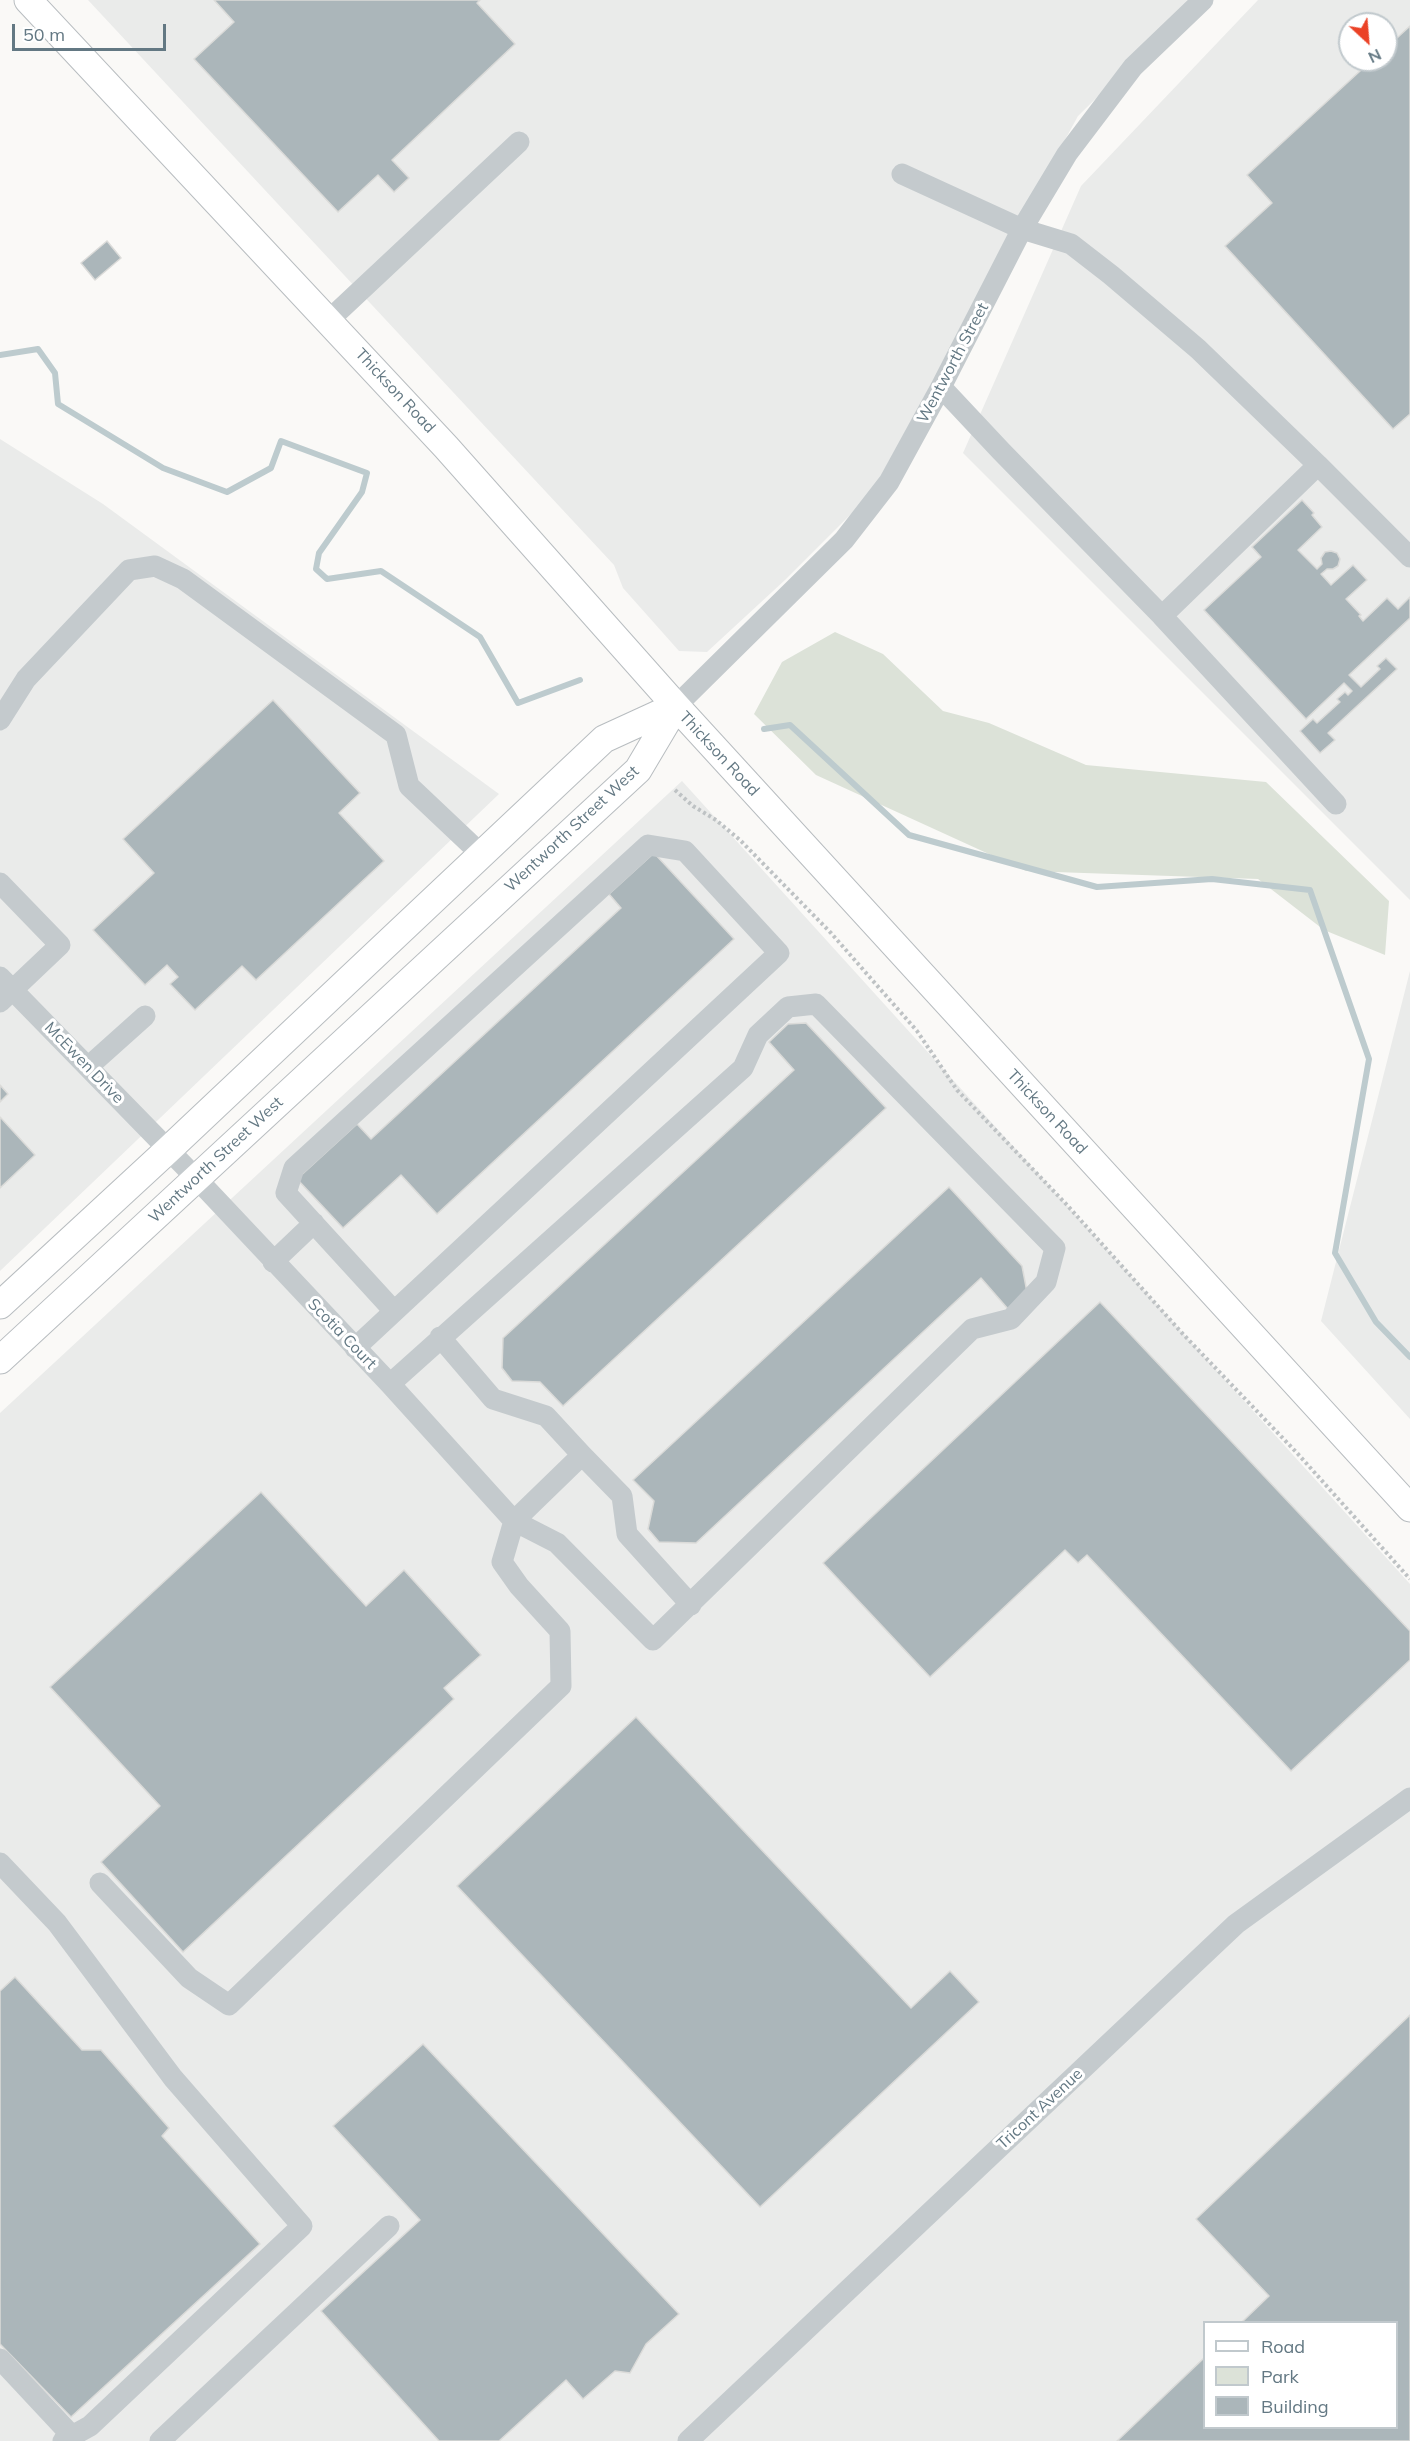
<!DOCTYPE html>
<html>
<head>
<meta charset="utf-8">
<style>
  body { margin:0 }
  #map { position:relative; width:1410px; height:2441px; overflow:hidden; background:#faf9f7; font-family:Mulish,sans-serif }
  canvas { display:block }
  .legend { position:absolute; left:1203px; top:2321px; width:195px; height:108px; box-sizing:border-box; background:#fff; border:2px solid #c1c9cd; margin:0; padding:8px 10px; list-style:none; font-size:18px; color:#637883 }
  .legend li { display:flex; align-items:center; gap:12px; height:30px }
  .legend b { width:30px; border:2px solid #c1c9cd }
  .north { position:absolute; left:1338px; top:12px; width:60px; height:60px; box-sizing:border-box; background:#fff; border:2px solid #c1c9cd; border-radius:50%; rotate:154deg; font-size:16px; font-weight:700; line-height:24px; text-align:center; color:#637883 }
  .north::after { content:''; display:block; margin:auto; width:21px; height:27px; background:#eb4226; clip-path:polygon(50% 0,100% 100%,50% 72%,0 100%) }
  .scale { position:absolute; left:12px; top:24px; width:154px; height:27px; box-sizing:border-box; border:3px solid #637883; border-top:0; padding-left:8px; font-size:18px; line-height:21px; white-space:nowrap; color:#637883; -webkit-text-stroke:4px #fff; paint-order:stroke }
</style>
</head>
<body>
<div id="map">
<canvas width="1410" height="2441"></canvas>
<ul class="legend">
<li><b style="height:8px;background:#fff"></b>Road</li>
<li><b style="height:16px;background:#dce2d8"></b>Park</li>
<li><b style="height:16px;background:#abb6ba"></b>Building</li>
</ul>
<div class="north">N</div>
<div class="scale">50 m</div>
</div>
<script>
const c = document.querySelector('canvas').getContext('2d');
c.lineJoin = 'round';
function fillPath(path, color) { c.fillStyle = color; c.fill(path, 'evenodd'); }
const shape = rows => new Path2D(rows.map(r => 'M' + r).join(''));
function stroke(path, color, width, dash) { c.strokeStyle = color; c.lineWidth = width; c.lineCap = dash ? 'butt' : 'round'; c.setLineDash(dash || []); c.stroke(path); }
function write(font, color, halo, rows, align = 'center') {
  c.font = font + ' Mulish,sans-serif'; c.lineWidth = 6; c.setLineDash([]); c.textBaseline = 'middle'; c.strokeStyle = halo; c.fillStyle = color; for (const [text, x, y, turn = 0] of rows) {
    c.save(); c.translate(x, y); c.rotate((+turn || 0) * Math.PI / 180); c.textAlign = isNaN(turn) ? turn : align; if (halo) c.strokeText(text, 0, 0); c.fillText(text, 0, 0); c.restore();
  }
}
fillPath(shape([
  [88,0,1196,0,1078,116,871,494,785,580,707,652,679,651,623,588,614,565],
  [1258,0,1410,0,1410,900,963,453,1081,186],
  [1350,24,1386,24,1386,60,1350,60],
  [0,439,103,504,499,794,0,1271],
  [682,781,1410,1584,1410,2441,0,2441,0,1413],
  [1204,2322,1396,2322,1396,2428,1204,2428],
  [1410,971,1410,1419,1321,1321]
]), '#eaebea');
fillPath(shape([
  [835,632,883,654,943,711,989,723,1086,765,1266,782,1389,901,1385,955,1324,930,1258,879,1026,871,816,775,754,714,782,662]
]), '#dce2d8');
stroke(shape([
  [0,355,38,349,55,373,58,404,163,468,227,492,271,468,281,441,367,473,362,492,319,553,316,569,327,579,381,571,480,637,518,703,580,680],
  [764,729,790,725,909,835,1097,887,1212,879,1310,890,1369,1059,1335,1253,1376,1322,1410,1357]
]), '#bdcbce', 6);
const building = shape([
  [214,0,480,0,477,3,515,44,392,160,409,178,394,192,378,175,338,212,194,59,234,22,214,0],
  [1410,26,1410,414,1393,429,1225,246,1272,203,1247,175,1372,60,1386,60,1386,48,1410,26],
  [107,241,121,258,95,280,81,263,107,241],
  [1302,500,1314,513,1312,515,1322,527,1298,550,1317,569,1322,564,1321,558,1325,552,1331,551,1337,553,1340,559,1338,566,1333,569,1327,569,1321,574,1331,585,1353,565,1367,580,1346,599,1361,615,1359,616,1363,621,1387,598,1398,609,1410,597,1410,618,1349,675,1361,687,1380,669,1377,666,1386,658,1397,669,1328,733,1335,740,1320,753,1300,731,1313,719,1317,723,1340,702,1337,699,1345,692,1348,695,1352,691,1344,683,1306,719,1204,610,1261,557,1252,547,1302,500],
  [273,700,360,793,339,813,384,861,256,980,242,966,195,1010,170,984,178,977,167,965,145,985,93,930,154,873,123,839,273,700],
  [654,853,734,939,437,1214,401,1175,343,1228,297,1179,357,1124,371,1139,621,908,609,894,654,853],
  [806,1023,886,1108,563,1406,540,1382,512,1381,502,1368,503,1338,794,1070,769,1042,788,1024,806,1023],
  [0,1085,8,1094,0,1102,0,1085],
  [0,1117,35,1155,0,1188,0,1117],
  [949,1187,1022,1266,1027,1292,1008,1309,981,1278,696,1543,659,1542,648,1529,654,1501,633,1480,949,1187],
  [1100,1302,1410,1631,1410,1660,1291,1771,1087,1555,1078,1563,1065,1550,930,1677,823,1563,1100,1302],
  [261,1492,366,1606,404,1570,481,1655,444,1688,454,1699,183,1952,101,1862,160,1806,50,1687,261,1492],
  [636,1717,911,2008,950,1971,979,2002,760,2207,457,1886,636,1717],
  [15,1977,82,2050,101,2050,169,2128,162,2136,260,2244,71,2417,0,2344,0,1991,15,1977],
  [1410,2015,1410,2441,1117,2441,1204,2358,1204,2428,1396,2428,1396,2322,1242,2322,1269,2296,1196,2219,1410,2015],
  [423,2044,679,2314,646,2344,630,2373,615,2371,583,2399,566,2380,499,2441,439,2441,321,2311,420,2220,333,2126,423,2044]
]);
fillPath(building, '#abb6ba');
stroke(building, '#dbdbd9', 1.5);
const major = shape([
  [28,0,446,447,676,706,1410,1508],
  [0,1305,168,1150,604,739,676,706],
  [0,1360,638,770,676,706]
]);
stroke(major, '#b8bdc0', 29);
stroke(shape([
  [675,790,693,806,716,820,740,840,831,933,917,1031,957,1090,1067,1205,1182,1333,1298,1454,1410,1579]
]), '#bec2c4', 4, [3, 3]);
stroke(shape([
  [902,174,1022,229,1071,244,1111,275,1198,349,1318,465],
  [329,320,519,142],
  [941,387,1001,451,1162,616],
  [676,706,844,540,889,482,941,387,1022,229,1067,154,1133,67,1203,0],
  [0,720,26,679,129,570,155,566,183,579,396,735,409,786,482,855],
  [1336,804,1162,616,1318,465,1410,557],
  [0,883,60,945,0,1002],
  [0,977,196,1178,390,1384,514,1521,557,1543,653,1640,972,1329,1011,1319,1046,1282,1055,1248,816,1004,788,1007,758,1035,743,1068,390,1384],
  [88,1067,145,1016],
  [273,1262,314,1223],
  [355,1348,779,953,685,851,648,845,294,1168,286,1193,393,1310],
  [582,1455,622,1496,627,1534,691,1605],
  [0,1863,57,1923,173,2078,302,2226,90,2426,63,2441],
  [100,1883,189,1978,229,2005,561,1686,560,1631,519,1586,502,1562,514,1521,582,1455,546,1416,493,1399,440,1337],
  [0,2359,72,2436],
  [160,2441,389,2226],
  [688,2441,1236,1924,1410,1798]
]), '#c4cacd', 21);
stroke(major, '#fff', 27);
write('16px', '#637883', '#fff', [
  ["Wentworth Street",953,363,-62],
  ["Thickson Road",395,391,47],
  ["Thickson Road",719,754,47],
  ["Wentworth Street West",572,829,-43],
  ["McEwen Drive",84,1063,46],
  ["Thickson Road",1047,1112,47],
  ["Wentworth Street West",216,1160,-43],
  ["Scotia Court",342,1334,46],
  ["Tricont Avenue",1040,2109,-43]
]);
</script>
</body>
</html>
